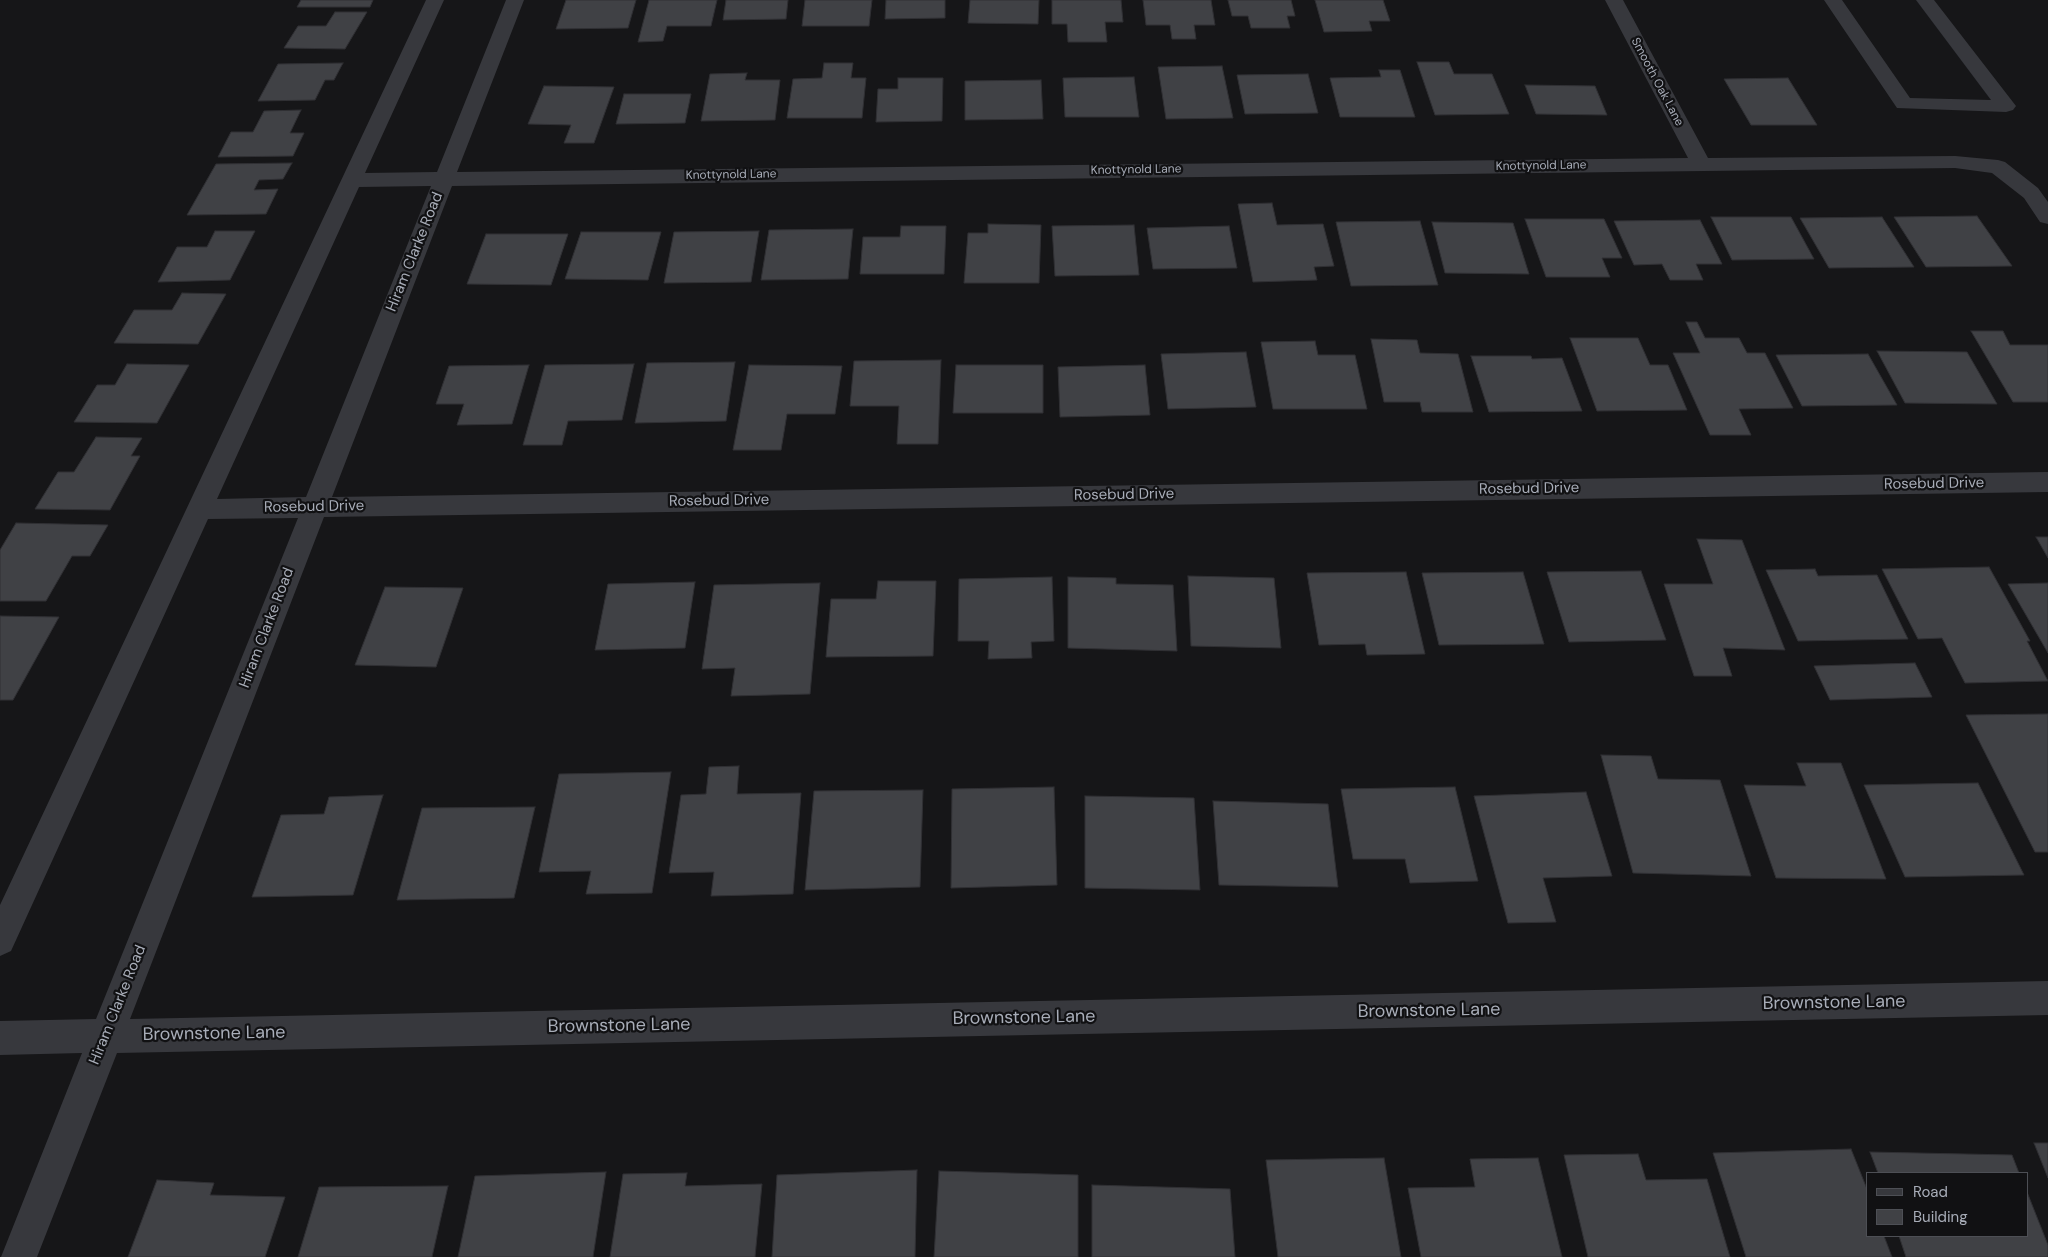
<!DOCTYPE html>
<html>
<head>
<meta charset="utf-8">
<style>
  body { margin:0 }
  #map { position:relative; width:2048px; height:1257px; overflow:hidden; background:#161618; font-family:"DM Sans",sans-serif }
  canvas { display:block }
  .legend { position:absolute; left:1866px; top:1172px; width:162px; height:65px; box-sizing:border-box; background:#111113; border:1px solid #4d4f55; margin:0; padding:6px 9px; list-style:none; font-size:15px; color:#a8adb8 }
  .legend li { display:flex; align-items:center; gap:10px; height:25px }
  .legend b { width:25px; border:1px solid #4d4f55 }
</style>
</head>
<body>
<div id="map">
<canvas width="2048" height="1257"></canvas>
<ul class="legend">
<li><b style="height:6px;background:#37383d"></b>Road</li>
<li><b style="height:14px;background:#404145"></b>Building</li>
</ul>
</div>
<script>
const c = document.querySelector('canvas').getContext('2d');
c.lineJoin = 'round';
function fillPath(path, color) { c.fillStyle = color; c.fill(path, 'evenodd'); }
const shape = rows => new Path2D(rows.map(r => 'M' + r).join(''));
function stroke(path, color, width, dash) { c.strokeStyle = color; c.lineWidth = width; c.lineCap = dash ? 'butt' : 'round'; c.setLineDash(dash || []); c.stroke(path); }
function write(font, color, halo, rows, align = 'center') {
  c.font = font + ' "DM Sans",sans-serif'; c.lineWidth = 4.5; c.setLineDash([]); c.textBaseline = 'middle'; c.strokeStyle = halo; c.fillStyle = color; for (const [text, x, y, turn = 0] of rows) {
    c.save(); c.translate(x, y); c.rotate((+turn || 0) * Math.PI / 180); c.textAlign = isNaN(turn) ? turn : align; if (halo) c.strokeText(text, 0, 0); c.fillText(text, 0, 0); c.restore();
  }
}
const building = shape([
  [301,0,373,0,370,7,297,7,301,0],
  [566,0,636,0,628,28,556,29,566,0],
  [649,0,717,0,711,26,667,26,663,41,638,42,649,0],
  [726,0,788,0,786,19,723,20,726,0],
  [805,0,872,0,869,26,802,26,805,0],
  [886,0,945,0,945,18,885,19,886,0],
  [970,0,1039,0,1038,24,968,23,970,0],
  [1052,0,1121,0,1123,22,1105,22,1107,42,1068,42,1067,24,1052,24,1052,0],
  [1143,0,1211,0,1215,25,1194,25,1196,39,1172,39,1170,25,1146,25,1143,0],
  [1228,0,1291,0,1295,16,1287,16,1290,28,1251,28,1248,16,1232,16,1228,0],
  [1315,0,1383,0,1390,21,1369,21,1372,31,1324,32,1315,0],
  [335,12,367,12,345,49,284,48,298,26,326,26,335,12],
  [1417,62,1449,62,1454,74,1492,74,1509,114,1435,115,1417,62],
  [343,63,334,80,325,80,315,100,258,101,278,64,343,63],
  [824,63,853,63,851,78,866,78,862,118,787,118,793,79,822,78,824,63],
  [1222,66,1233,118,1166,119,1158,67,1222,66],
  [1379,70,1400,70,1415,117,1340,117,1330,78,1381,77,1379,70],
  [747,73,745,80,780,80,775,120,701,121,710,74,747,73],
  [1308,74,1318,113,1245,114,1237,75,1308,74],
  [1134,77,1139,117,1065,117,1063,78,1134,77],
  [898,78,943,78,942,121,876,122,878,89,898,89,898,78],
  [1788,78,1817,125,1751,125,1724,79,1788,78],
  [1041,80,1043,119,965,120,965,81,1041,80],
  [1525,85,1595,86,1607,115,1536,114,1525,85],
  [544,86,614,87,594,143,564,143,571,125,528,124,544,86],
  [624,94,691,94,685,123,616,124,624,94],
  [301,110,290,133,304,133,293,156,218,157,231,132,253,132,264,111,301,110],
  [292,163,283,179,259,180,254,190,278,189,266,214,187,215,216,164,292,163],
  [1272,203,1277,225,1323,224,1334,266,1314,267,1317,280,1253,282,1238,204,1272,203],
  [1977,216,2012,266,1926,267,1894,217,1977,216],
  [1711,217,1791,217,1814,259,1732,260,1711,217],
  [1882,217,1914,267,1829,268,1800,218,1882,217],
  [1525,219,1604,219,1622,258,1602,258,1610,277,1546,277,1525,219],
  [1700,220,1722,264,1696,264,1703,280,1670,280,1662,264,1634,265,1614,221,1700,220],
  [1420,221,1438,285,1351,286,1336,222,1420,221],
  [1432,222,1513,223,1529,274,1445,273,1432,222],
  [988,224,1041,225,1039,283,964,283,968,233,988,233,988,224],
  [1134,225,1139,275,1055,276,1052,226,1134,225],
  [901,226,946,226,944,274,860,274,863,237,900,237,901,226],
  [1229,226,1237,268,1153,269,1147,228,1229,226],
  [853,229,848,279,761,280,769,230,853,229],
  [215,231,255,231,230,280,158,282,177,247,207,247,215,231],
  [759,231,751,282,664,283,674,232,759,231],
  [581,232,661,232,648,280,565,279,581,232],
  [486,234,568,234,551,285,467,284,486,234],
  [182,293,226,294,198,344,114,343,134,310,172,310,182,293],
  [1686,322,1697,322,1705,338,1739,338,1747,353,1765,353,1793,408,1739,409,1751,435,1710,435,1673,353,1700,353,1686,322],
  [1971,331,2003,331,2010,345,2048,345,2048,402,2013,402,1971,331],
  [1570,338,1638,338,1650,365,1668,365,1687,410,1597,411,1570,338],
  [1371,339,1417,340,1420,353,1458,354,1473,412,1422,412,1420,402,1384,402,1371,339],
  [1315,341,1318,355,1355,355,1367,409,1273,409,1261,342,1315,341],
  [1877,351,1967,352,1997,404,1905,403,1877,351],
  [1246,352,1256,407,1168,409,1161,354,1246,352],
  [1868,354,1897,405,1802,406,1776,355,1868,354],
  [1471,356,1531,356,1532,359,1562,358,1582,411,1489,412,1471,356],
  [941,360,938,444,897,444,899,406,850,406,854,361,941,360],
  [735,362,726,421,635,423,647,363,735,362],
  [127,364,189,365,157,423,74,422,97,385,115,385,127,364],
  [634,364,622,420,568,421,562,445,523,445,545,365,634,364],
  [529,365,512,424,457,425,464,404,436,404,449,366,529,365],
  [749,365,842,366,835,414,787,414,781,450,733,450,749,365],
  [956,365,1043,365,1043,413,953,413,956,365],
  [1145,365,1150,415,1060,417,1058,367,1145,365],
  [96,437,142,438,131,456,140,456,110,510,35,509,58,472,74,472,96,437],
  [16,523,108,525,90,556,72,556,46,601,0,601,0,550,16,523],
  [2036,537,2048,537,2048,558,2036,537],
  [1697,539,1742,540,1785,650,1723,648,1732,676,1694,676,1664,584,1713,584,1697,539],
  [1989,567,2030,641,2027,641,2048,681,1965,683,1942,638,1918,639,1882,569,1989,567],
  [1815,569,1818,576,1877,575,1908,639,1798,641,1766,570,1815,569],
  [1641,571,1666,640,1569,642,1547,572,1641,571],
  [1406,572,1425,654,1367,655,1365,644,1319,645,1307,573,1406,572],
  [1523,572,1544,644,1439,645,1422,573,1523,572],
  [1188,576,1274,578,1281,648,1191,646,1188,576],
  [1052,577,1054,641,1031,642,1032,658,988,659,989,641,958,641,959,579,1052,577],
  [1068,577,1116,578,1116,584,1173,585,1177,651,1068,648,1068,577],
  [878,581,936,581,933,656,826,657,831,599,876,599,878,581],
  [695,582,685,648,595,650,608,584,695,582],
  [820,583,810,694,731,696,735,668,702,669,714,585,820,583],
  [2048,583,2048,653,2008,584,2048,583],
  [385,587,463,588,436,667,355,665,385,587],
  [0,616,59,617,13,700,0,700,0,616],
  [1915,663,1932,697,1830,700,1814,666,1915,663],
  [2048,714,2048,852,2035,852,1966,715,2048,714],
  [1601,755,1651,756,1658,779,1720,780,1751,876,1633,873,1601,755],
  [1797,763,1841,763,1886,879,1776,878,1744,785,1806,786,1797,763],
  [739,766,737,794,801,793,793,894,711,896,714,872,669,873,681,795,706,794,709,767,739,766],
  [671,772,652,893,586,894,591,871,539,872,559,774,671,772],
  [1978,783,2024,875,1905,877,1864,785,1978,783],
  [1054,787,1057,885,951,888,952,789,1054,787],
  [1455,787,1478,881,1410,883,1405,859,1353,859,1341,789,1455,787],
  [923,790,920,887,805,890,814,791,923,790],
  [1586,792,1612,876,1543,878,1556,922,1508,923,1474,796,1586,792],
  [383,795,353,895,252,897,281,815,324,814,329,797,383,795],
  [1085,796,1194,798,1200,890,1085,888,1085,796],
  [1213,801,1328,804,1338,887,1219,885,1213,801],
  [535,807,514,898,397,900,422,808,535,807],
  [2034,1143,2048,1143,2048,1178,2034,1143],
  [1851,1149,1867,1189,1867,1236,1884,1236,1892,1257,1746,1257,1713,1153,1851,1149],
  [1870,1152,2012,1155,2019,1173,1878,1173,1870,1152],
  [1638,1154,1646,1180,1707,1179,1730,1257,1588,1257,1564,1155,1638,1154],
  [1384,1158,1401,1257,1278,1257,1266,1160,1384,1158],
  [1538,1158,1562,1257,1421,1257,1408,1188,1475,1187,1470,1159,1538,1158],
  [917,1170,915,1257,772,1257,777,1175,917,1170],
  [939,1171,1078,1175,1078,1257,934,1257,939,1171],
  [606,1172,593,1257,458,1257,475,1176,606,1172],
  [687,1173,685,1186,762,1184,755,1257,610,1257,623,1174,687,1173],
  [157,1180,214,1183,210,1195,285,1197,265,1257,128,1257,157,1180],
  [1092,1185,1230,1189,1235,1257,1092,1257,1092,1185],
  [448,1186,432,1257,298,1257,319,1187,448,1186],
  [2027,1192,2048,1245,2048,1257,1906,1257,1899,1236,2027,1236,2027,1192]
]);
fillPath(building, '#404145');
stroke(building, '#303034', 1);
fillPath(shape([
  [426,0,444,0,365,173,437,172,506,0,524,0,457,172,1688,158,1605,0,1623,0,1708,158,1955,156,1998,160,2005,162,2038,188,2048,202,2048,224,2040,222,2024,198,1992,173,1955,168,452,186,332,497,2048,472,2048,492,324,517,130,1019,2048,981,2048,1015,117,1053,37,1257,1,1257,82,1053,0,1055,0,1021,96,1019,298,518,208,519,11,951,0,956,0,905,426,0],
  [431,186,306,497,217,499,359,187,431,186],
  [1824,0,1842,0,1910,98,1991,100,1916,0,1934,0,2016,106,2013,110,2006,112,1897,108,1824,0]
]), '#37383d');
write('12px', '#a8adb8', '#111113', [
  ["Smooth Oak Lane",1657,82,62],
  ["Knottynold Lane",1541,166,-1],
  ["Knottynold Lane",1136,170,-1],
  ["Knottynold Lane",731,175,-1]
]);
write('15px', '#a8adb8', '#111113', [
  ["Hiram Clarke Road",415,252,-68],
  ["Rosebud Drive",1934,484,-1],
  ["Rosebud Drive",1529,489,-1],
  ["Rosebud Drive",1124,495,-1],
  ["Rosebud Drive",719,501,-1],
  ["Rosebud Drive",314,507,-1],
  ["Hiram Clarke Road",267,628,-69],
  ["Hiram Clarke Road",118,1005,-68]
]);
write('18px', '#a8adb8', '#111113', [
  ["Brownstone Lane",1834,1003,-1],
  ["Brownstone Lane",1429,1011,-1],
  ["Brownstone Lane",1024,1018,-1],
  ["Brownstone Lane",619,1026,-1],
  ["Brownstone Lane",214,1034,-1]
]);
</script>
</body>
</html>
